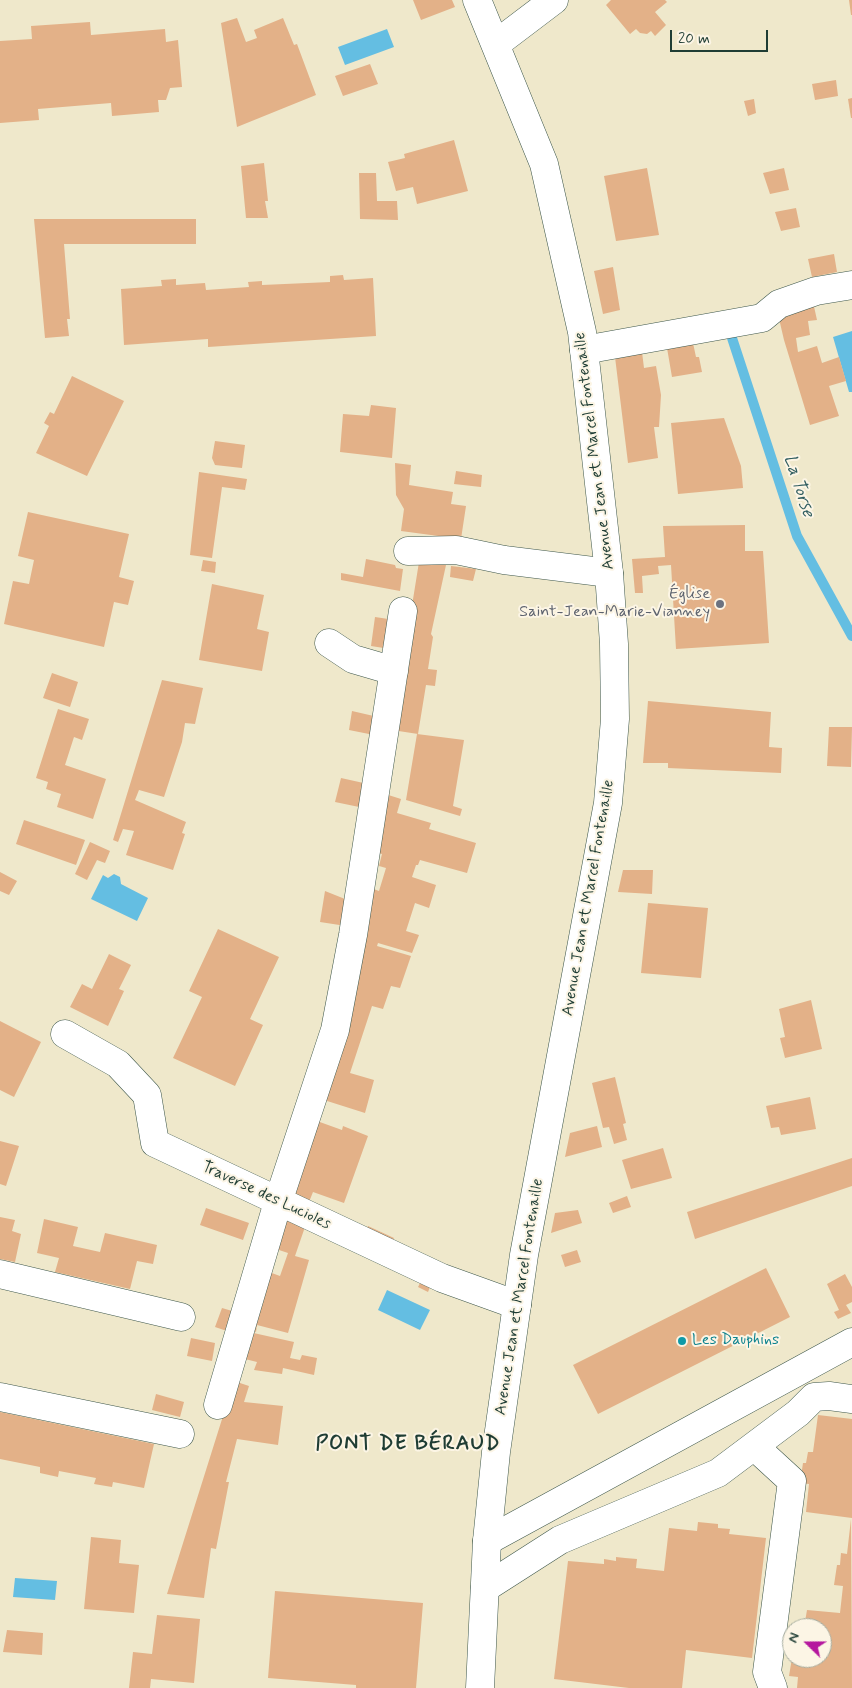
<!DOCTYPE html>
<html>
<head>
<meta charset="utf-8">
<style>
  body { margin:0 }
  #map { position:relative; width:852px; height:1688px; overflow:hidden; background:#efe8cb; font-family:Mynerve,sans-serif }
  canvas { display:block }
  .north { position:absolute; left:782px; top:1618px; width:50px; height:50px; box-sizing:border-box; background:#fcf5e5; border:1px solid #a4ab9e; border-radius:50%; rotate:292deg; font-size:14px; font-weight:700; line-height:20px; text-align:center; color:#1f3d34 }
  .north::after { content:''; display:block; margin:auto; width:18px; height:22px; background:#b5179e; clip-path:polygon(50% 0,100% 100%,50% 72%,0 100%) }
  .scale { position:absolute; left:670px; top:30px; width:98px; height:22px; box-sizing:border-box; border:2px solid #1f3d34; border-top:0; padding-left:6px; font-size:15px; line-height:18px; white-space:nowrap; color:#1f3d34; -webkit-text-stroke:4px #fcf5e5; paint-order:stroke }
</style>
</head>
<body>
<div id="map">
<canvas width="852" height="1688"></canvas>
<div class="north">N</div>
<div class="scale">20 m</div>
</div>
<script>
const c = document.querySelector('canvas').getContext('2d');
c.lineJoin = 'round';
function fillPath(path, color) { c.fillStyle = color; c.fill(path, 'evenodd'); }
const shape = rows => new Path2D(rows.map(r => 'M' + r).join(''));
function stroke(path, color, width, dash) { c.strokeStyle = color; c.lineWidth = width; c.lineCap = dash ? 'butt' : 'round'; c.setLineDash(dash || []); c.stroke(path); }
function write(font, color, halo, rows, align = 'center') {
  c.font = font + ' Mynerve,sans-serif'; c.lineWidth = 4; c.setLineDash([]); c.textBaseline = 'middle'; c.strokeStyle = halo; c.fillStyle = color; for (const [text, x, y, turn = 0] of rows) {
    c.save(); c.translate(x, y); c.rotate((+turn || 0) * Math.PI / 180); c.textAlign = isNaN(turn) ? turn : align; if (halo) c.strokeText(text, 0, 0); c.fillText(text, 0, 0); c.restore();
  }
}
fillPath(shape([
  [387,29,394,47,345,65,338,47],
  [852,331,852,392,849,392,833,337],
  [114,874,120,877,121,884,148,898,137,921,91,899,103,875,108,878],
  [387,1290,430,1310,420,1330,378,1310],
  [15,1578,57,1581,55,1600,13,1597]
]), '#64bee2');
stroke(shape([
  [732,338,797,536,852,636]
]), '#64bee2', 10);
fillPath(shape([
  [413,0,452,0,455,7,421,20],
  [611,0,665,0,667,2,655,12,666,25,655,36,651,31,647,34,640,33,636,29,630,34,606,5],
  [849,0,852,0,852,15,851,15],
  [237,18,246,42,257,38,254,30,283,18,294,45,297,44,316,95,237,127,221,23],
  [90,22,91,35,165,29,166,42,178,40,182,87,170,88,166,100,158,100,159,112,112,116,111,103,38,109,39,120,0,123,0,41,32,39,31,26],
  [370,64,378,84,343,96,335,76],
  [836,80,838,96,815,100,812,84],
  [852,98,852,118,851,118,848,99],
  [754,99,756,113,748,116,744,101],
  [454,140,468,191,417,204,413,187,396,191,388,162,405,158,404,154],
  [264,163,268,201,265,201,268,218,246,218,241,166],
  [647,168,659,235,616,241,604,176],
  [784,168,789,190,770,194,763,173],
  [359,173,376,173,377,201,397,201,398,220,360,219],
  [796,208,800,227,781,231,775,212],
  [34,219,196,219,196,244,64,244,70,319,67,319,69,336,45,338],
  [834,254,837,272,812,277,808,259],
  [613,267,620,310,603,314,594,271],
  [343,275,344,280,373,278,376,336,208,347,208,339,124,345,121,289,162,286,161,280,176,279,176,285,205,283,206,290,249,287,248,282,262,281,262,285,330,282,330,276],
  [813,302,817,320,808,321,810,335,796,338,798,352,817,346,822,363,839,357,846,381,829,386,839,416,810,425,784,340,777,310],
  [693,343,696,357,699,357,702,372,672,377,667,348],
  [642,352,644,368,656,366,661,395,659,427,654,427,658,458,628,463,615,357],
  [72,376,124,401,87,476,36,453,49,426,44,423,50,412,54,414],
  [371,405,396,408,392,458,340,452,343,414,369,416],
  [724,418,741,466,743,488,678,494,671,423],
  [215,441,245,445,242,468,215,465,212,458],
  [395,463,411,465,409,485,453,492,451,504,466,506,461,539,401,531,404,509,396,495],
  [456,471,482,475,481,487,454,484],
  [199,472,247,479,245,490,222,487,212,558,190,555],
  [28,512,129,534,119,577,134,581,128,605,114,602,104,647,4,624,13,581,29,584,34,560,18,556],
  [745,525,745,551,763,551,769,643,676,649,671,565,658,566,659,574,642,576,643,593,635,593,632,559,665,557,663,526],
  [366,559,395,565,396,568,403,569,400,591,341,580,341,573,363,577],
  [203,560,216,562,215,573,201,571],
  [419,562,446,565,431,634,433,637,428,669,437,670,435,686,426,685,418,734,392,730],
  [451,566,476,569,473,581,450,577],
  [212,584,264,595,257,629,269,632,262,671,199,660],
  [375,617,395,620,390,649,371,646],
  [52,673,78,682,70,707,43,698],
  [162,680,203,688,195,724,185,723,182,742,164,797,139,790,135,800,186,822,182,833,185,834,173,870,126,855,134,831,123,829,118,842,113,840],
  [648,701,771,712,769,747,782,748,781,773,668,768,668,763,643,763],
  [58,709,89,719,82,740,74,737,65,765,106,779,93,819,57,807,61,794,46,789,48,782,36,778],
  [352,711,378,717,374,735,349,730],
  [829,727,852,727,851,767,827,766],
  [417,734,464,740,453,806,462,809,460,816,406,800],
  [341,778,368,784,364,808,335,802],
  [382,793,401,799,397,813,431,823,429,829,476,843,467,873,420,860,418,865,416,865,412,877,436,885,429,908,415,903,406,931,419,935,412,953,378,943,377,946,411,956,400,988,391,986,383,1009,372,1006,350,1073,374,1080,365,1113,324,1100,368,887,379,891,386,868,379,866,382,854,372,851],
  [24,820,85,840,76,865,16,844],
  [90,842,110,851,105,863,97,860,87,880,75,874],
  [623,870,653,870,652,894,618,892],
  [0,872,17,881,9,895,0,891],
  [325,891,350,901,346,926,320,922],
  [648,903,708,908,701,978,641,973],
  [218,929,279,957,250,1019,263,1025,235,1086,173,1058,202,997,189,991],
  [109,954,131,965,119,989,124,991,108,1026,70,1007,82,984,92,989],
  [811,1000,822,1049,785,1058,780,1038,785,1037,779,1009],
  [0,1021,41,1042,14,1097,0,1090],
  [615,1077,626,1123,623,1124,627,1140,614,1144,609,1127,603,1128,592,1083],
  [810,1097,816,1129,781,1135,779,1127,771,1128,766,1106],
  [317,1121,342,1130,343,1126,368,1136,344,1203,313,1192,309,1202,293,1195],
  [597,1126,602,1147,565,1157,570,1133],
  [0,1141,19,1146,6,1186,0,1184],
  [663,1148,672,1178,631,1189,622,1160],
  [852,1158,852,1186,695,1239,687,1212],
  [627,1196,631,1207,613,1213,609,1203],
  [206,1208,249,1223,243,1240,200,1225],
  [578,1210,582,1223,551,1233,555,1213],
  [0,1217,15,1220,12,1231,21,1234,15,1262,0,1259],
  [286,1218,306,1224,295,1256,309,1260,288,1333,257,1325,256,1332,250,1330,269,1272,280,1276,288,1253,276,1249],
  [44,1219,78,1227,73,1246,100,1252,105,1233,157,1245,153,1264,137,1261,130,1289,55,1272,59,1258,37,1253],
  [368,1226,394,1238,390,1247,363,1235],
  [577,1250,581,1262,565,1267,561,1255],
  [766,1268,790,1317,598,1414,573,1365],
  [845,1274,852,1287,852,1302,846,1305,851,1313,838,1319,834,1312,839,1310,827,1284],
  [423,1277,432,1282,428,1292,418,1287],
  [222,1308,239,1313,233,1333,215,1327],
  [249,1332,294,1342,290,1358,300,1360,302,1355,317,1358,314,1375,283,1368,282,1374,254,1370,257,1362,241,1358],
  [191,1338,215,1343,212,1361,187,1356],
  [234,1381,249,1386,244,1402,283,1406,278,1445,237,1439,226,1482,229,1482,216,1549,211,1548,204,1598,167,1594],
  [156,1394,184,1402,180,1417,152,1410],
  [0,1412,154,1444,144,1488,113,1482,112,1487,94,1484,96,1478,59,1471,58,1477,40,1473,40,1467,0,1459],
  [818,1415,852,1419,852,1518,806,1512,809,1484,800,1483,803,1463,806,1463,808,1452,813,1452],
  [851,1519,852,1688,797,1688,798,1677,789,1676,792,1658,822,1658,822,1628,804,1628,807,1610,840,1613,843,1586,834,1585,837,1565,840,1565,841,1553,847,1554],
  [698,1522,718,1524,718,1528,730,1529,729,1534,766,1538,752,1658,686,1650,682,1688,629,1688,554,1679,568,1561,604,1564,604,1559,616,1561,616,1557,625,1558,637,1559,636,1568,664,1571,669,1528,697,1531],
  [91,1537,121,1540,119,1563,139,1565,134,1613,84,1609],
  [275,1591,423,1603,416,1688,356,1688,356,1685,268,1678],
  [157,1615,200,1619,194,1683,151,1679,150,1688,129,1688,133,1652,152,1654],
  [7,1630,43,1633,42,1655,3,1652]
]), '#e3b188');
const minor = shape([
  [496,44,554,0],
  [584,350,762,318,779,304,816,291,852,285],
  [408,551,456,550,504,560,609,573],
  [329,643,353,659,394,671],
  [65,1034,118,1064,147,1095,155,1143,442,1278,517,1305],
  [0,1274,181,1317],
  [0,1397,180,1434],
  [218,1405,278,1202,335,1030,353,935,403,611],
  [755,1447,792,1481,767,1672,773,1688],
  [487,1541,852,1342],
  [485,1588,560,1540,718,1473,798,1413,814,1397,829,1396,852,1399]
]);
const major = shape([
  [477,0,544,164,582,332,609,573,614,644,615,719,608,803,524,1255,496,1452,487,1541,480,1688]
]);
stroke(minor, '#3e574b', 29);
stroke(major, '#3e574b', 29);
stroke(minor, '#fff', 28);
stroke(major, '#fff', 28);
for (const [x, y, r, color] of [
  [720,604,5,"#6b7280"],
  [682,1341,5,"#0f9aa8"]
]) { const dot = new Path2D(); dot.arc(x, y, r, 0, 2 * Math.PI); c.fillStyle = color; c.fill(dot); stroke(dot, '#fcf5e5', 2); }
write('16px', '#1f3d34', '#fcf5e5', [
  ["Avenue Jean et Marcel Fontenaille",595,451,-97],
  ["Avenue Jean et Marcel Fontenaille",589,898,-80],
  ["Traverse des Lucioles",266,1196,25],
  ["Avenue Jean et Marcel Fontenaille",520,1297,-81]
]);
write('16px', '#5b616d', '#fcf5e5', [
  ["Église",710,595],
  ["Saint-Jean-Marie-Vianney",710,613]
], 'right');
write('16px', '#0d838f', '#fcf5e5', [
  ["Les Dauphins",692,1341]
], 'left');
write('italic 18px', '#305d60', '#fcf5e5', [
  ["La Torse",798,486,72]
]);
c.letterSpacing = '1px';
write('bold 21px', '#1f3d34', '#fcf5e5', [
  ["PONT DE BÉRAUD",408,1445]
]);
c.letterSpacing = '0px';
</script>
</body>
</html>
